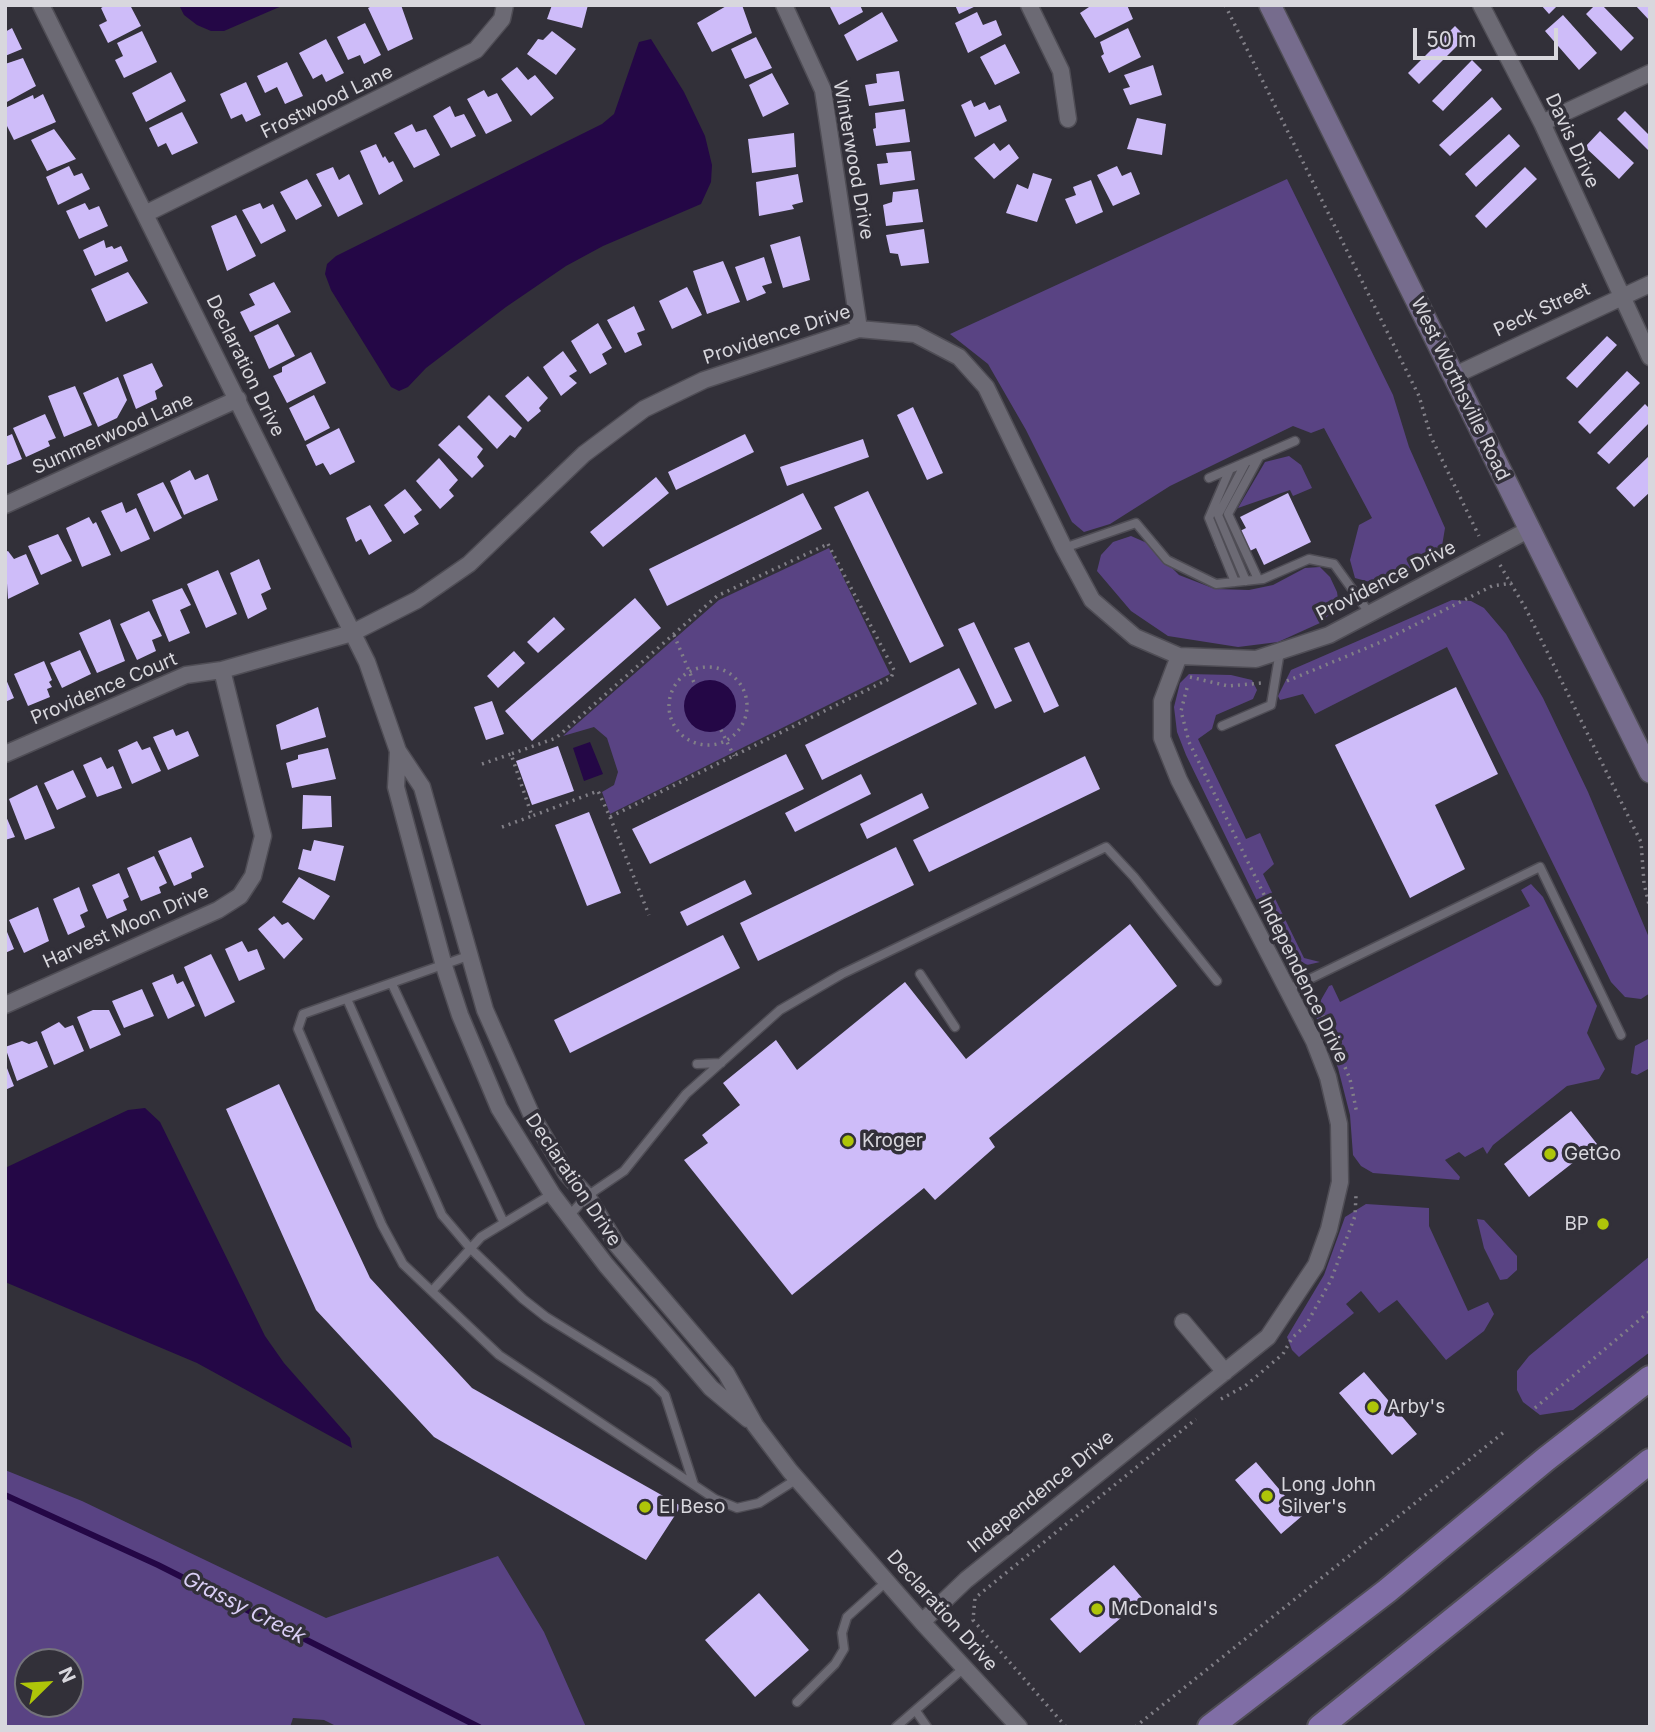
<!DOCTYPE html>
<html>
<head>
<meta charset="utf-8">
<style>
  body { margin:0 }
  #map { position:relative; width:1655px; height:1732px; overflow:hidden; background:#323039; font-family:Inter,sans-serif }
  canvas { display:block }
  .frame { position:absolute; inset:0; border:7px solid #d8d7dd; pointer-events:none }
  .north { position:absolute; left:14px; top:1648px; width:70px; height:70px; box-sizing:border-box; background:#323039; border:2px solid #74737b; border-radius:50%; rotate:66deg; font-size:19px; font-weight:700; line-height:28px; text-align:center; color:#d8d7dd }
  .north::after { content:''; display:block; margin:auto; width:24px; height:32px; background:#aec509; clip-path:polygon(50% 0,100% 100%,50% 72%,0 100%) }
  .scale { position:absolute; left:1413px; top:28px; width:145px; height:32px; box-sizing:border-box; border:4px solid #d8d7dd; border-top:0; padding-left:9px; font-size:21px; line-height:24px; white-space:nowrap; color:#d8d7dd; -webkit-text-stroke:5px #323039; paint-order:stroke }
</style>
</head>
<body>
<div id="map">
<canvas width="1655" height="1732"></canvas>
<div class="frame"></div>
<div class="north">N</div>
<div class="scale">50 m</div>
</div>
<script>
const c = document.querySelector('canvas').getContext('2d');
c.lineJoin = 'round';
function fillPath(path, color) { c.fillStyle = color; c.fill(path, 'evenodd'); }
const shape = rows => new Path2D(rows.map(r => 'M' + r).join(''));
function stroke(path, color, width, dash) { c.strokeStyle = color; c.lineWidth = width; c.lineCap = dash ? 'butt' : 'round'; c.setLineDash(dash || []); c.stroke(path); }
function write(font, color, halo, rows, align = 'center') {
  c.font = font + ' Inter,sans-serif'; c.lineWidth = 7; c.setLineDash([]); c.textBaseline = 'middle'; c.strokeStyle = halo; c.fillStyle = color; for (const [text, x, y, turn = 0] of rows) {
    c.save(); c.translate(x, y); c.rotate((+turn || 0) * Math.PI / 180); c.textAlign = isNaN(turn) ? turn : align; if (halo) c.strokeText(text, 0, 0); c.fillText(text, 0, 0); c.restore();
  }
}
fillPath(shape([
  [1287,179,1393,395,1409,447,1445,528,1442,546,1434,557,1377,584,1355,578,1350,560,1359,525,1372,518,1324,428,1311,433,1293,426,1170,486,1110,524,1084,532,1072,522,1026,430,988,364,950,334],
  [1289,456,1301,465,1312,488,1293,496,1290,490,1238,508,1265,462],
  [1131,536,1147,543,1179,575,1215,589,1249,590,1273,585,1305,568,1320,567,1330,577,1337,592,1339,606,1320,623,1278,642,1238,647,1168,636,1131,611,1097,571,1101,555,1113,542],
  [829,548,890,674,610,814,602,792,614,785,618,772,607,738,594,727,563,736,719,600],
  [1452,600,1471,601,1484,608,1506,634,1543,698,1588,792,1650,940,1650,993,1641,999,1625,997,1611,982,1447,647,1315,714,1303,694,1280,700,1278,696,1291,670],
  [1189,674,1231,675,1252,680,1257,690,1253,699,1216,715,1212,729,1198,739,1246,839,1260,833,1274,864,1263,874,1304,958,1320,962,1307,965,1280,948,1186,755,1177,732,1174,707,1180,683],
  [1531,884,1543,897,1597,1006,1587,1033,1605,1069,1599,1079,1567,1086,1493,1145,1487,1154,1483,1147,1465,1157,1459,1152,1445,1160,1460,1177,1459,1180,1373,1173,1361,1166,1353,1155,1350,1115,1338,1068,1314,1012,1329,986,1332,985,1340,1002,1530,906,1521,890],
  [1650,1038,1650,1072,1648,1069,1637,1075,1631,1073,1635,1046],
  [1366,1204,1429,1208,1429,1226,1468,1311,1488,1302,1494,1314,1484,1331,1446,1360,1397,1300,1379,1313,1361,1291,1346,1304,1354,1313,1299,1357,1292,1350,1287,1337,1324,1275,1345,1217],
  [1477,1219,1484,1220,1517,1256,1517,1270,1507,1279,1500,1280,1484,1248],
  [1650,1256,1650,1352,1573,1410,1540,1415,1523,1402,1517,1390,1517,1371,1529,1356],
  [5,1470,82,1501,326,1618,498,1556,544,1632,586,1727,338,1727,324,1720,293,1718,290,1727,5,1727],
  [28,1662,70,1662,70,1704,28,1704]
]), '#594383');
fillPath(shape([
  [179,5,284,5,224,31,211,31,197,25,184,15],
  [651,39,684,92,705,136,712,165,711,182,701,204,603,246,566,266,506,307,426,368,408,387,399,391,391,387,331,290,325,274,327,264,336,256,602,124,614,114,639,42],
  '684 706a26 26 0 1 1 52 0a26 26 0 1 1-52 0Z',
  [590,742,603,774,584,781,573,748],
  [145,1108,160,1122,265,1336,284,1363,350,1438,352,1448,197,1363,5,1282,5,1168,128,1110]
]), '#240746');
stroke(shape([
  [5,1495,158,1565,479,1727]
]), '#240746', 6);
fillPath(shape([
  [106,5,130,5,141,26,108,43,99,25,107,21,101,8],
  [374,5,401,5,413,39,388,51,368,8],
  [552,5,588,5,582,28,547,19],
  [728,5,742,5,752,33,712,52,697,23],
  [829,5,860,5,863,12,839,25],
  [955,5,978,5,959,14],
  [1092,5,1127,5,1133,19,1095,38,1080,13],
  [1541,5,1558,5,1549,14],
  [1595,5,1602,5,1634,38,1621,51,1586,14],
  [1635,5,1650,5,1650,21],
  [882,12,898,41,857,61,844,35],
  [977,12,983,25,996,20,1002,35,968,53,955,23],
  [1563,15,1597,53,1579,70,1545,31],
  [365,23,381,55,364,64,360,55,348,60,337,37],
  [1455,26,1466,37,1419,84,1408,73],
  [12,28,22,49,5,56,5,32],
  [1128,28,1141,57,1109,73,1101,56,1104,54,1100,42],
  [142,31,157,62,124,78,115,60,123,56,117,43],
  [552,31,576,49,556,75,527,54,538,39,543,40],
  [756,37,772,68,745,79,731,49],
  [326,39,344,73,326,82,322,74,313,79,299,53],
  [1005,44,1020,73,995,85,980,57],
  [23,58,36,86,5,103,5,64],
  [1472,60,1482,70,1443,111,1432,101],
  [287,62,303,96,285,104,277,87,265,93,257,76],
  [1153,65,1162,95,1130,105,1123,89,1130,87,1124,75],
  [517,67,528,80,535,75,554,98,531,116,501,79],
  [899,71,904,101,869,106,865,85,877,83,876,74],
  [171,72,186,101,146,122,132,93],
  [772,73,789,104,763,117,749,85],
  [246,82,261,115,246,122,242,114,231,119,220,94],
  [484,90,488,97,497,93,512,121,486,134,467,99],
  [43,94,56,122,14,140,5,122,5,108,33,95,34,99],
  [1492,97,1502,109,1450,156,1439,145],
  [971,100,974,107,985,102,989,110,1000,105,1007,121,975,137,961,105],
  [450,106,455,117,464,114,476,136,451,148,433,116],
  [905,109,910,142,876,146,873,129,876,128,875,113],
  [1625,111,1650,136,1650,152,1617,119],
  [182,112,198,143,172,155,166,143,158,147,149,128],
  [1137,118,1166,124,1162,155,1127,149],
  [412,124,416,132,426,129,440,155,414,168,394,133],
  [54,129,76,159,47,171,31,140],
  [1600,131,1634,163,1619,179,1585,147],
  [794,133,796,167,752,173,748,139],
  [1509,134,1520,146,1476,187,1465,174],
  [994,143,1000,151,1009,144,1019,158,994,179,974,158],
  [376,144,383,158,385,156,389,163,393,161,403,181,379,195,360,151],
  [911,151,915,180,880,185,877,164,888,163,886,153],
  [69,166,74,176,82,173,90,189,58,205,46,177],
  [1117,166,1122,176,1131,172,1140,194,1113,206,1097,175],
  [333,167,339,180,349,174,363,204,338,217,316,174],
  [1525,167,1537,179,1486,228,1475,216],
  [1033,173,1052,179,1037,222,1006,213,1017,184,1028,189],
  [798,174,803,202,792,205,794,209,759,216,756,182],
  [307,179,322,206,296,220,280,192],
  [1091,180,1103,212,1076,224,1065,199,1076,195,1073,187],
  [918,189,923,222,886,226,883,205,892,202,893,192],
  [85,203,89,210,99,206,108,226,79,239,66,211],
  [260,203,263,209,273,204,286,231,261,244,242,210],
  [236,215,256,256,227,271,211,226],
  [924,229,929,263,901,266,898,254,890,253,886,235],
  [800,236,810,280,783,288,770,245],
  [104,240,106,248,112,246,114,249,121,246,128,261,95,276,83,250],
  [764,257,772,283,762,286,766,293,747,301,735,267],
  [723,261,740,302,707,314,693,271],
  [128,272,148,303,106,322,91,289],
  [274,282,291,312,250,332,240,312,255,305,249,294],
  [687,287,702,315,672,329,659,301],
  [634,306,645,330,637,333,642,345,625,353,607,320],
  [598,323,612,348,602,354,607,364,590,374,571,341],
  [278,324,295,356,269,369,254,336],
  [1607,336,1617,345,1577,388,1566,378],
  [563,351,577,371,569,376,577,383,561,396,543,367],
  [311,352,326,383,287,403,273,376,282,372,282,367],
  [152,363,163,386,155,391,157,399,136,409,123,375],
  [1627,371,1640,383,1590,434,1578,422],
  [528,376,548,398,539,408,541,411,528,422,505,396],
  [118,377,127,400,117,418,98,427,83,393],
  [75,386,92,425,64,437,48,396],
  [314,395,330,428,305,441,289,408],
  [489,395,522,428,515,438,510,435,497,449,467,417],
  [1645,404,1650,409,1650,422,1609,464,1597,453],
  [913,407,943,473,927,480,897,415],
  [45,414,56,438,48,441,50,446,26,457,13,428],
  [459,425,483,449,477,457,484,466,472,478,438,445],
  [339,428,355,462,330,475,323,463,316,466,306,445],
  [12,434,22,459,5,466,5,437],
  [745,434,754,452,676,490,668,472],
  [863,439,869,457,787,486,780,467],
  [1650,455,1650,492,1634,507,1616,488],
  [439,458,458,480,449,490,454,496,440,509,416,481],
  [190,470,195,480,208,474,218,500,184,515,170,481],
  [656,477,669,493,603,547,590,532],
  [163,482,182,518,154,532,137,494],
  [405,489,422,510,414,516,419,524,404,534,384,505],
  [868,491,944,646,910,663,834,507],
  [803,493,822,529,667,606,649,569],
  [1288,493,1311,542,1264,565,1256,548,1223,564,1214,544,1246,528,1240,517],
  [122,502,126,513,136,508,150,539,121,552,101,511],
  [370,505,392,541,369,555,361,539,356,542,346,518],
  [89,517,93,524,96,522,111,555,82,567,66,528],
  [58,534,72,561,41,575,28,546],
  [8,551,14,559,26,554,39,584,8,599,5,552],
  [259,559,271,589,261,594,267,609,248,619,230,573],
  [218,570,237,614,206,628,187,584],
  [182,588,191,605,180,610,190,633,169,642,152,600],
  [635,598,661,628,532,741,505,711],
  [149,611,162,636,152,640,156,651,137,660,120,624],
  [554,617,565,629,538,653,527,642],
  [110,619,125,661,97,673,79,633],
  [974,622,1012,701,995,709,958,629],
  [1029,642,1059,706,1044,713,1014,648],
  [80,650,91,674,62,688,50,663],
  [514,651,525,663,498,688,487,676],
  [44,661,52,680,49,682,52,687,47,689,50,697,28,706,14,674],
  [959,668,977,704,822,780,805,745],
  [5,677,14,698,5,702],
  [1456,687,1498,774,1435,805,1465,869,1410,898,1335,745],
  [492,701,504,734,486,740,474,707],
  [318,707,326,737,281,750,276,725],
  [173,729,176,736,188,731,199,756,168,770,153,737],
  [137,741,142,750,150,747,161,771,132,784,118,750],
  [558,746,574,791,532,805,516,761],
  [328,748,336,779,292,788,286,763,298,759,298,755],
  [786,754,804,789,650,864,632,829],
  [1085,756,1100,789,929,872,913,840],
  [101,757,107,769,113,766,122,788,97,797,83,765],
  [73,770,86,797,57,810,44,783],
  [861,774,871,794,795,832,785,813],
  [37,785,55,828,25,840,9,799],
  [922,793,929,808,867,839,860,824],
  [303,795,331,796,332,827,302,829],
  [589,812,621,893,587,906,555,825],
  [5,814,15,837,5,840],
  [191,837,204,867,191,873,192,878,174,886,158,851],
  [314,840,344,846,335,881,298,869,303,849,311,851],
  [896,847,914,885,758,961,740,923],
  [154,856,167,883,159,887,161,893,141,901,127,868],
  [119,873,129,897,123,900,127,910,107,919,92,885],
  [299,877,330,896,314,920,282,902],
  [745,880,752,894,687,926,680,912],
  [79,887,88,911,80,915,85,927,68,935,53,899],
  [38,907,49,941,24,953,9,920],
  [274,916,282,925,288,922,303,939,284,959,258,929],
  [1130,924,1177,986,989,1138,995,1147,935,1200,924,1188,792,1295,684,1160,708,1143,702,1135,740,1105,723,1083,776,1040,797,1070,905,982,966,1059],
  [5,927,14,949,5,953],
  [723,935,740,968,570,1053,554,1020],
  [242,941,248,952,257,949,265,969,239,981,225,949],
  [211,954,235,1002,205,1017,184,967],
  [173,974,177,984,183,981,195,1006,168,1019,152,983],
  [142,989,154,1016,124,1028,112,1001],
  [93,1010,109,1010,121,1035,90,1049,77,1017],
  [59,1022,65,1028,73,1025,84,1051,54,1065,41,1032],
  [22,1041,29,1044,37,1041,48,1067,17,1081,5,1047],
  [5,1063,14,1086,5,1090],
  [279,1084,370,1278,472,1388,681,1506,646,1560,434,1437,316,1310,226,1109],
  [1571,1111,1597,1144,1529,1197,1504,1164],
  [1364,1372,1417,1434,1392,1455,1339,1393],
  [1256,1462,1302,1516,1281,1534,1235,1480],
  [1114,1565,1143,1599,1080,1653,1050,1619],
  [759,1593,809,1650,755,1697,705,1640]
]), '#cebcf9');
const service = shape([
  [1230,469,1209,518,1235,582],
  [1209,478,1295,441],
  [1064,548,1136,523,1167,560,1216,584,1263,579,1309,559,1334,564,1370,614],
  [1258,579,1228,514,1259,457],
  [1246,581,1218,515,1246,462],
  [1222,726,1271,705,1280,651],
  [468,956,303,1014,298,1029,382,1225,403,1264,499,1355,715,1499,737,1508,759,1503,797,1479],
  [920,974,955,1027],
  [392,984,504,1223],
  [1287,990,1540,867,1621,1035],
  [347,999,442,1215,470,1248,523,1299,546,1317,653,1383,665,1395,694,1485],
  [697,1064,721,1063],
  [569,1216,587,1196,624,1171,686,1094,780,1010,842,974,1106,847,1134,877,1217,981],
  [432,1291,481,1237,552,1194],
  [797,1702,835,1664,844,1649,842,1633,847,1617,886,1582],
  [916,1711,927,1727],
  [896,1727,965,1667]
]);
const minor = shape([
  [41,5,367,662,398,751,422,787,485,1010,532,1116,566,1173,587,1196,617,1245,726,1373,755,1425,790,1471,922,1622,1019,1727],
  [784,5,823,90,859,329],
  [1029,5,1061,71,1068,119],
  [1481,5,1542,123,1650,357],
  [1542,123,1650,73],
  [147,213,476,50,502,19,505,5],
  [1453,376,1650,284],
  [5,505,238,399],
  [398,751,396,787,444,966,460,1015,499,1108,552,1194,606,1265,711,1388,748,1419],
  [5,754,186,675,222,670,352,633,417,600,469,564,584,454,644,409,704,380,859,329,915,334,959,357,986,387,1064,548,1092,600,1135,637,1179,656,1256,659,1329,635,1530,529],
  [5,1005,218,910,240,896,253,876,263,836,222,670],
  [1183,1322,1225,1372],
  [922,1622,966,1580,1268,1337,1316,1265,1329,1229,1340,1182,1339,1124,1328,1077,1314,1041,1179,780,1162,738,1162,701,1179,656]
]);
const secondary = shape([
  [1270,5,1650,772]
]);
const primary = shape([
  [1210,1727,1387,1591,1546,1459,1650,1378],
  [1320,1727,1650,1461]
]);
stroke(service, '#4f4d55', 11);
stroke(minor, '#4f4d55', 19);
stroke(secondary, '#4f4d55', 24);
stroke(primary, '#4f4d55', 28);
stroke(shape([
  [1225,5,1419,396,1431,437,1479,536],
  [828,544,894,670,891,678,610,817,598,791,532,816,511,754,556,738,717,596,828,544],
  [1500,565,1526,609,1641,842,1644,883,1650,909],
  [674,635,695,685],
  '669 706a39 39 0 1 1 78 0a39 39 0 1 1-78 0Z',
  [1190,677,1228,686,1262,683],
  [1287,681,1381,642,1492,586,1512,583],
  [1187,688,1181,711,1189,742,1300,968],
  [721,730,734,756],
  [482,764,511,754],
  [610,817,649,915],
  [502,827,532,816],
  [1312,990,1350,1079,1357,1114],
  [1221,1399,1245,1386,1283,1354,1292,1338,1306,1325,1331,1280,1355,1216,1356,1195],
  [1535,1408,1650,1311],
  [1066,1727,973,1620,975,1598,1196,1419],
  [1135,1727,1504,1432]
]), '#817f87', 3.5, [2, 5]);
stroke(service, '#6c6a74', 8);
stroke(minor, '#6c6a74', 16);
stroke(secondary, '#766c8d', 21);
stroke(primary, '#806ea6', 24);
for (const [x, y, r, color] of [
  [848,1141,7,"#aec509"],
  [1550,1154,7,"#aec509"],
  [1603,1224,7,"#aec509"],
  [1373,1407,7,"#aec509"],
  [1267,1496,7,"#aec509"],
  [645,1507,7,"#aec509"],
  [1097,1609,7,"#aec509"]
]) { const dot = new Path2D(); dot.arc(x, y, r, 0, 2 * Math.PI); c.fillStyle = color; c.fill(dot); stroke(dot, '#323039', 2.5); }
write('19px', '#d8d7dd', '#323039', [
  ["Frostwood Lane",327,102,-26],
  ["Davis Drive",1572,141,65],
  ["Winterwood Drive",853,160,80],
  ["Peck Street",1542,310,-25],
  ["Providence Drive",777,335,-18],
  ["Declaration Drive",245,366,64],
  ["West Worthsville Road",1460,389,64],
  ["Summerwood Lane",113,434,-24],
  ["Providence Drive",1386,581,-27],
  ["Providence Court",104,689,-23],
  ["Harvest Moon Drive",126,927,-24],
  ["Independence Drive",1303,980,64],
  ["Declaration Drive",573,1180,56],
  ["Independence Drive",1041,1492,-39],
  ["Declaration Drive",942,1611,48]
]);
write('19px', '#d8d7dd', '#323039', [
  ["Kroger",862,1141],
  ["GetGo",1564,1154],
  ["BP",1589,1224,"right"],
  ["Arby's",1387,1407],
  ["Long John",1281,1485],
  ["Silver's",1281,1507],
  ["El Beso",659,1507],
  ["McDonald's",1111,1609]
], 'left');
write('italic 21px', '#dacff6', '#323039', [
  ["Grassy Creek",244,1608,27]
]);
</script>
</body>
</html>
